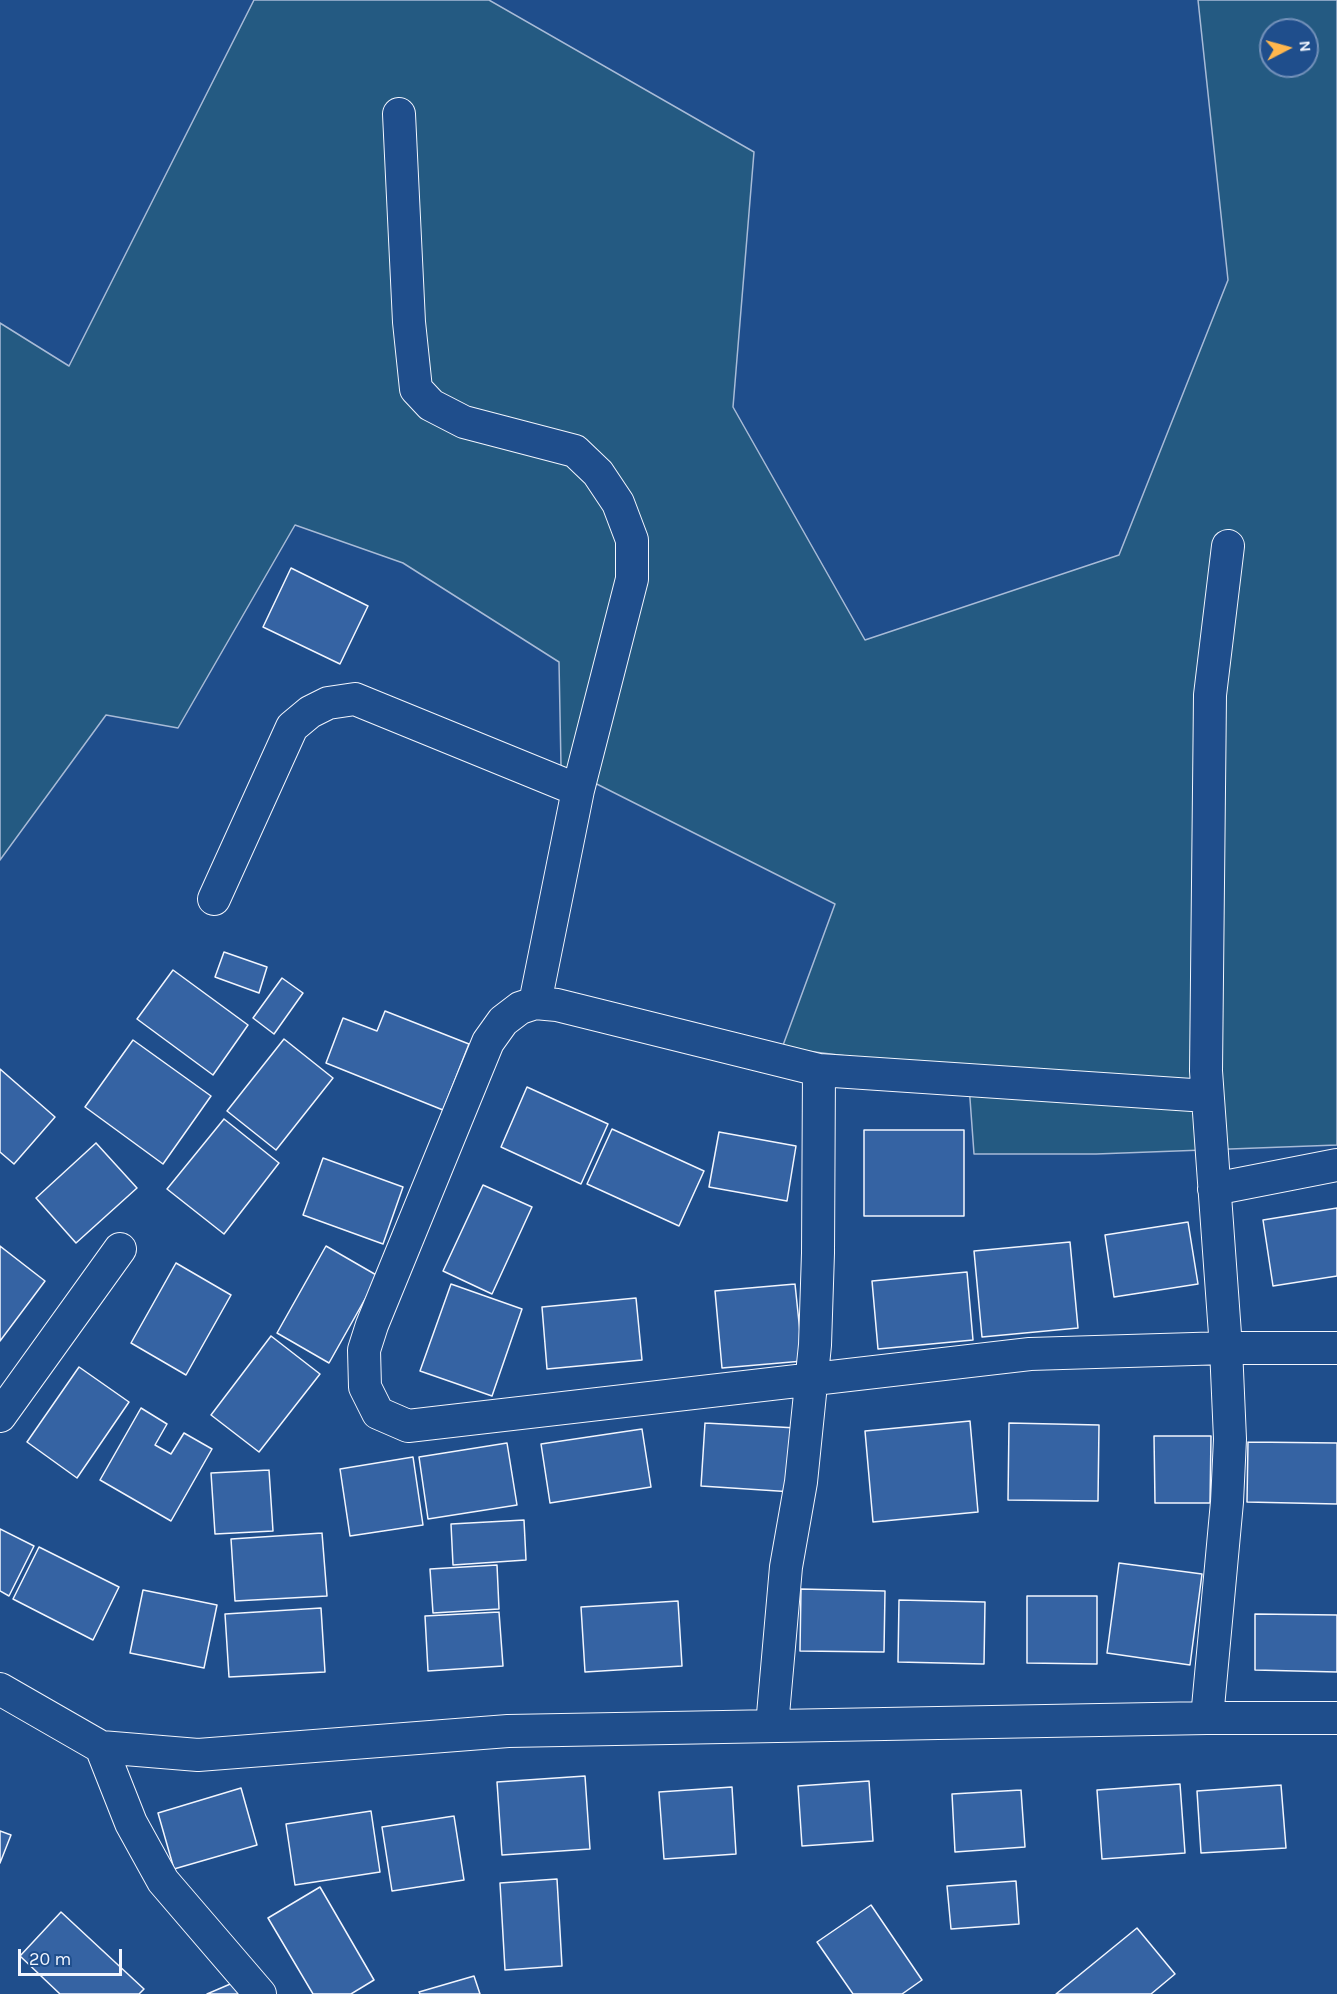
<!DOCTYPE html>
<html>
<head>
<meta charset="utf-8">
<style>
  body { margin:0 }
  #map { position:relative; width:1337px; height:1994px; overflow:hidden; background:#1f4e8c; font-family:Karla,sans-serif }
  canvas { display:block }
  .north { position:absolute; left:1259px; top:18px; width:60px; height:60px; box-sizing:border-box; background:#1f4e8c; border:2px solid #7391ba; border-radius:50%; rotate:84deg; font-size:16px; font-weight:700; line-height:24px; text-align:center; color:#f2f6ff }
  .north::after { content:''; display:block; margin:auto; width:21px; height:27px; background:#ffb74d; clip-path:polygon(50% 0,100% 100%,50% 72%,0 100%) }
  .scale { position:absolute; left:18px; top:1949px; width:104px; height:27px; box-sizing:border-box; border:3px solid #f2f6ff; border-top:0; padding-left:8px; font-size:18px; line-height:21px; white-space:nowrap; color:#f2f6ff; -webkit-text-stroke:4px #1f4e8c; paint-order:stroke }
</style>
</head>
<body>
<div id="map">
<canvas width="1337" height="1994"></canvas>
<div class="north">N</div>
<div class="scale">20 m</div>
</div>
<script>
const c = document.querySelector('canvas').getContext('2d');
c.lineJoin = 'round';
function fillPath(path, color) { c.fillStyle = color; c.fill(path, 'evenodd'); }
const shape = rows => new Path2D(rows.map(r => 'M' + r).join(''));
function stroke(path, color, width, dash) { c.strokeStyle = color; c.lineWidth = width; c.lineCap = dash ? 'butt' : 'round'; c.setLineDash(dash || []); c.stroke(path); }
const green = shape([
  [254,0,489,0,754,152,733,407,865,640,1119,555,1228,280,1198,0,1337,0,1337,1145,1096,1154,974,1154,968,1071,782,1048,835,904,561,766,559,662,403,563,295,525,178,728,106,715,0,860,0,323,69,366,254,0],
  [1271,30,1307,30,1307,66,1271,66,1271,30]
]);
fillPath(green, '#245a82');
stroke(green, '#a8bbd7', 1.5);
const building = shape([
  [291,568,368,606,340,664,263,627,291,568],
  [224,952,267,967,259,993,215,977,224,952],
  [173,970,248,1025,213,1075,137,1019,173,970],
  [282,978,303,993,274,1034,253,1018,282,978],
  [385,1011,469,1044,443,1110,326,1063,343,1018,377,1031,385,1011],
  [284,1039,333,1078,276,1150,227,1111,284,1039],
  [133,1040,211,1096,163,1164,85,1107,133,1040],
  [0,1069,55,1117,14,1164,0,1152,0,1069],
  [527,1087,608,1124,581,1184,501,1147,527,1087],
  [224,1119,279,1163,224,1234,167,1189,224,1119],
  [612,1129,704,1171,679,1226,587,1184,612,1129],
  [864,1130,964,1130,964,1216,864,1216,864,1130],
  [719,1132,796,1146,787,1201,709,1187,719,1132],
  [96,1143,137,1188,76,1243,36,1198,96,1143],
  [323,1158,403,1187,383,1244,303,1215,323,1158],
  [483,1185,532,1207,492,1294,443,1271,483,1185],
  [1337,1208,1337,1276,1273,1286,1263,1220,1337,1208],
  [1188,1222,1198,1284,1114,1297,1105,1235,1188,1222],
  [1070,1242,1078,1328,982,1337,974,1251,1070,1242],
  [0,1246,45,1281,0,1341,0,1246],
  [326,1246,378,1276,329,1363,277,1333,326,1246],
  [176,1263,231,1295,186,1375,131,1343,176,1263],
  [967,1272,973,1340,878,1349,872,1281,967,1272],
  [451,1284,522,1309,492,1396,420,1371,451,1284],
  [795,1284,803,1361,722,1368,715,1291,795,1284],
  [636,1298,642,1360,547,1369,542,1307,636,1298],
  [271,1336,320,1374,259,1452,211,1415,271,1336],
  [79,1367,129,1402,77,1478,27,1442,79,1367],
  [141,1408,167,1424,155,1445,171,1454,184,1433,212,1449,171,1521,100,1480,141,1408],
  [970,1421,978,1512,873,1522,865,1431,970,1421],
  [705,1423,797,1428,793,1492,701,1486,705,1423],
  [1009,1423,1099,1425,1098,1501,1008,1500,1009,1423],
  [642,1429,651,1487,550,1503,541,1444,642,1429],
  [1154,1436,1211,1436,1210,1503,1155,1503,1154,1436],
  [1248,1442,1337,1443,1337,1504,1247,1502,1248,1442],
  [507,1443,517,1505,428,1519,419,1457,507,1443],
  [413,1457,423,1525,350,1536,340,1469,413,1457],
  [269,1470,273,1531,215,1534,211,1473,269,1470],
  [524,1520,526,1560,453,1565,451,1524,524,1520],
  [0,1529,34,1546,9,1596,0,1591,0,1529],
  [322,1533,327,1596,235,1601,231,1539,322,1533],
  [39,1547,119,1587,93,1640,13,1599,39,1547],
  [1119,1563,1202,1574,1190,1665,1107,1653,1119,1563],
  [497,1565,499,1609,433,1613,430,1569,497,1565],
  [801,1589,885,1591,884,1652,800,1651,801,1589],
  [143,1590,217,1605,204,1668,130,1653,143,1590],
  [1027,1596,1097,1596,1097,1664,1027,1663,1027,1596],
  [899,1600,985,1602,984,1664,898,1662,899,1600],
  [678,1601,682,1666,585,1672,581,1607,678,1601],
  [321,1608,325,1672,229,1677,225,1614,321,1608],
  [499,1612,503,1666,428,1671,425,1616,499,1612],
  [1255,1614,1337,1615,1337,1672,1255,1670,1255,1614],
  [585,1776,590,1849,502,1855,497,1782,585,1776],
  [869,1781,873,1841,802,1846,798,1786,869,1781],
  [1180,1784,1185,1853,1102,1859,1097,1790,1180,1784],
  [1281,1785,1286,1848,1201,1853,1197,1791,1281,1785],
  [732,1787,736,1854,664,1859,659,1792,732,1787],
  [241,1788,257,1845,174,1869,158,1813,241,1788],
  [1021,1790,1025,1847,955,1852,952,1794,1021,1790],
  [371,1811,380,1872,295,1885,286,1824,371,1811],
  [454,1816,464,1880,392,1891,382,1827,454,1816],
  [0,1831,11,1835,0,1863,0,1831],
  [557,1879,562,1966,505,1970,500,1883,557,1879],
  [1016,1881,1019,1924,951,1929,947,1886,1016,1881],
  [320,1887,374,1980,351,1994,313,1994,268,1918,320,1887],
  [871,1905,922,1980,902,1994,853,1994,817,1942,871,1905],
  [61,1912,144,1989,139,1994,60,1994,20,1956,61,1912],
  [1137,1928,1175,1974,1151,1994,1056,1994,1137,1928],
  [474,1976,480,1994,420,1994,419,1992,474,1976],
  [242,1979,249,1994,207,1994,242,1979]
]);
fillPath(building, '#3563a3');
stroke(building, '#f2f6ff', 1.5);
const street = shape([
  [399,114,409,322,416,389,431,405,464,422,575,451,598,473,618,503,632,540,632,579,578,790,535,1003],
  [214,899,292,727,310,712,328,703,355,699,578,790],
  [819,1070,557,1005,535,1003,520,1008,503,1021,488,1042,372,1325,364,1350,365,1387,378,1413,408,1426,1030,1354,1226,1348,1337,1348],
  [1214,1189,1337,1165],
  [0,1416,120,1249],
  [0,1689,101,1747,198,1755,508,1731,1207,1718,1337,1718],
  [1207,1718,1227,1502,1230,1439,1226,1348,1206,1071,1210,695,1228,546],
  [772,1726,786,1567,801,1482,815,1345,818,1253,819,1070,1207,1096],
  [101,1747,131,1823,163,1881,260,1994]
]);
stroke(street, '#f2f6ff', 34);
stroke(street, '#1f4e8c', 32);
</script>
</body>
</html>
